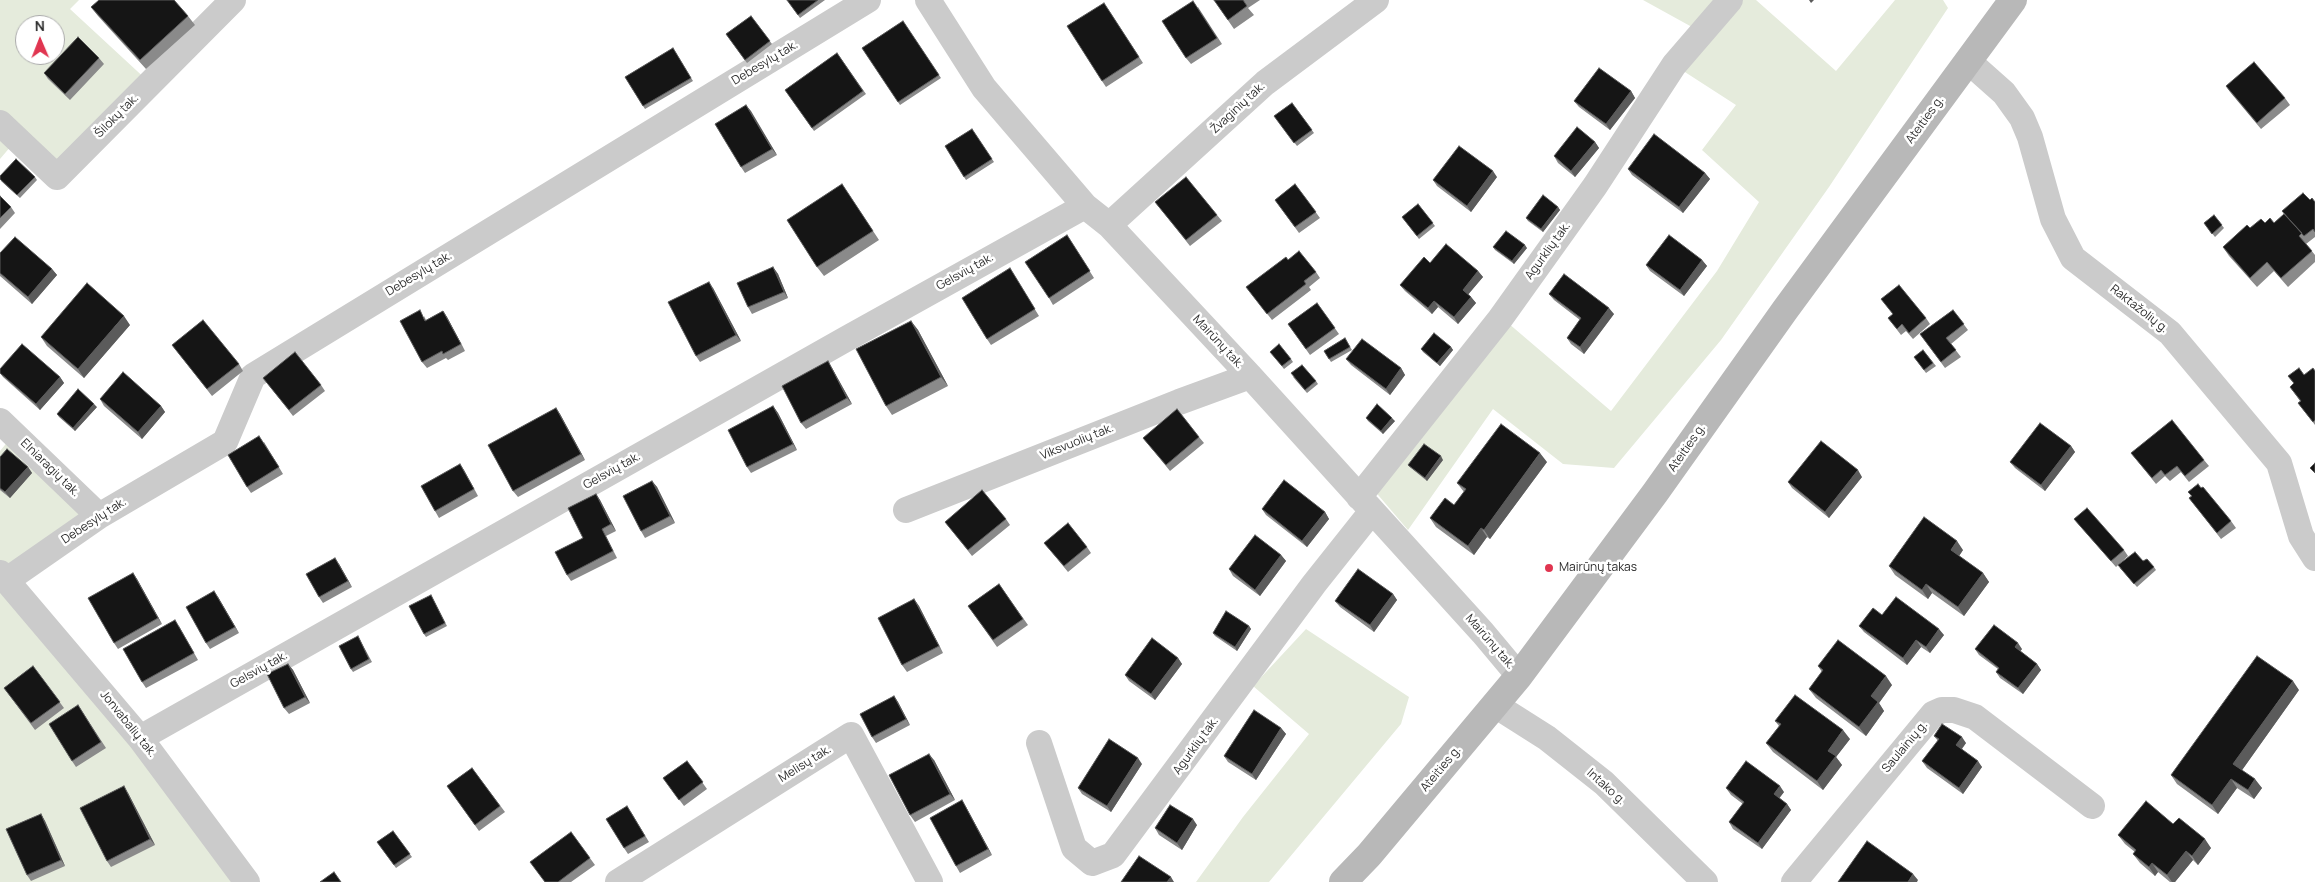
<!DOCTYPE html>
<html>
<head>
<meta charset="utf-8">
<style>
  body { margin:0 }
  #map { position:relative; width:2315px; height:882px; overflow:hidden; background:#fff; font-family:Manrope,sans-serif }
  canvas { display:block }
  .north { position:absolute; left:15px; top:15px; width:50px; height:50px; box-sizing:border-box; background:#fff; border:1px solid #ababab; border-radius:50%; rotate:359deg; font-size:14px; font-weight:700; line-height:20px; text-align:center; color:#2e2e2e }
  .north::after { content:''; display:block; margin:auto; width:18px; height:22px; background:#e03550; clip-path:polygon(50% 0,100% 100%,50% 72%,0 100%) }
</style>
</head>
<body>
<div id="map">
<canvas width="2315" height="882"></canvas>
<div class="north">N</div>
</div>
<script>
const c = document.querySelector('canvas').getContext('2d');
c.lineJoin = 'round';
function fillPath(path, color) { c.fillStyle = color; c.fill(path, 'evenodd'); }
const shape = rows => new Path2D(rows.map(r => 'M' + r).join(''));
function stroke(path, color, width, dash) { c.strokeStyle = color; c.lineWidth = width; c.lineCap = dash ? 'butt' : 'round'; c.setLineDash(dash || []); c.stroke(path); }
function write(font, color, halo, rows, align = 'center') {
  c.font = font + ' Manrope,sans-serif'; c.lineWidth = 5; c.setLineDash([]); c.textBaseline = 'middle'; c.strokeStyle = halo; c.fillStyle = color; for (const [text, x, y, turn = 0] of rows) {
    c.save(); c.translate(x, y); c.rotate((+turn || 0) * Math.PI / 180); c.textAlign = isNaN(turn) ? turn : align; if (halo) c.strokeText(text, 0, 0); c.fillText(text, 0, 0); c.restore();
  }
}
fillPath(shape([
  [0,0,79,0,70,9,150,83,57,177,17,139,0,159],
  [25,25,55,25,55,55,25,55],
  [1643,0,1756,0,1836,71,1895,0,1943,0,1948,8,1829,187,1721,340,1614,468,1563,464,1493,409,1408,530,1373,489,1508,323,1611,411,1717,271,1759,202,1702,150,1736,105,1674,65,1701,32],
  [14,434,99,516,7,580,247,882,0,882,0,451],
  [1306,629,1409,697,1401,724,1269,882,1196,882,1243,817,1309,734,1253,686]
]), '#e5ebdc');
stroke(shape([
  [928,0,984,88,1085,206,1109,225,1250,376,1483,633,1519,676],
  [1968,61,2004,93,2022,118,2030,137,2053,219,2073,258,2170,333,2279,463,2301,536,2315,558],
  [0,123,57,177,233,0],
  [1109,225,1265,83,1376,0],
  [0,421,99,516],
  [1359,497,1500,319,1595,186,1674,65,1730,0],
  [906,510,1179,402,1250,376],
  [0,573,140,738,247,882],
  [7,580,99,516,225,442,253,376,868,0],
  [1495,705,1547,738,1604,783,1705,882],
  [140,738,846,339,1085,206],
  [1039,743,1074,848,1092,863,1113,855,1314,584,1372,511],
  [618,882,851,735,930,882],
  [1794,882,1933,714,1942,710,1954,710,1975,717,2092,806]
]), '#cbcbcb', 26);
stroke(shape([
  [1343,882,1369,855,1519,676,1655,493,1785,310,2013,0]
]), '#b8b8b8', 28);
fillPath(shape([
  [787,0,825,0,800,18],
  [1214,0,1260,0,1248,8,1254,15,1234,29],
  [91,7,188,16,195,25,146,69,98,16],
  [1198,7,1222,44,1191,64,1186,58],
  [1108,9,1143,63,1106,87,1102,81],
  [751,16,772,44,747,63,726,34],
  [903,21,941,78,900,105,862,48],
  [673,48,693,81,645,109,625,77],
  [837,53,866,94,814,131,785,90],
  [99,58,104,64,70,100,48,79,44,73],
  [2226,86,2285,98,2290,105,2261,129,2230,92],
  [1631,91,1635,98,1610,130,1579,107,1574,101],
  [1292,103,1314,133,1297,146,1274,116],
  [746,105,777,155,745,173,741,167],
  [972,129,994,162,966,180,945,146],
  [1595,142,1599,148,1575,177,1558,163,1554,156],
  [1628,169,1705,173,1710,179,1683,213,1632,175],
  [0,176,35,177,37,180,20,198,1,181],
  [1497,177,1471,212,1437,186,1433,180],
  [842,184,879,240,824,276,817,267],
  [1295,184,1320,218,1299,233,1275,200],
  [0,196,11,207,15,213,0,229],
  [2310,200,2315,202,2315,237,2306,244,2315,255,2315,262,2288,287,2274,271,2257,287,2229,256,2223,247,2250,228,2265,223,2274,223,2284,214],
  [1155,202,1217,215,1222,221,1190,246],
  [1418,204,1435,226,1419,239,1402,217],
  [1558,207,1560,210,1543,232,1528,221,1526,218],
  [2214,215,2224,228,2215,237,2204,223],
  [1067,235,1094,278,1053,305,1049,298],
  [1493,247,1527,248,1514,264,1495,250],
  [0,253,52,269,57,275,32,304,0,276],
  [1288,260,1316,272,1320,278,1309,287,1311,290,1272,320,1251,293],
  [1702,260,1707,266,1684,296,1650,271,1646,265],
  [1430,263,1478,271,1483,277,1468,294,1471,297,1476,303,1458,324,1438,307,1432,314,1405,291,1400,285],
  [773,267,778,274,788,298,752,314,748,307],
  [1014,275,1039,316,991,345,987,339],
  [713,288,741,341,700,362,696,356],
  [1549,294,1614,314,1584,354,1571,344,1567,338,1580,320,1554,300],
  [1881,299,1926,318,1930,324,1913,339,1906,331,1901,335,1888,318,1893,314],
  [1317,303,1339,334,1310,355,1288,324],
  [1953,310,1968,330,1951,344,1961,357,1945,368,1920,334],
  [443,311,447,317,465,351,448,360,446,358,427,368,422,362,424,316,426,320],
  [911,321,918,330,948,386,892,415,886,406],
  [130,325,84,378,47,346,41,337],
  [1345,338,1352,350,1331,362,1324,351],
  [172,345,239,364,243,371,212,396],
  [1451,347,1453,350,1440,366,1423,352,1421,349],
  [1923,350,1936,366,1926,373,1914,357],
  [1273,355,1291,359,1293,362,1284,369],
  [1346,359,1401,368,1405,375,1390,395,1351,365],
  [832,368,852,404,806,429,801,423],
  [0,369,60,377,64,383,40,410,3,377,0,373],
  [2315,371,2315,425,2298,403,2300,401,2290,387,2294,384,2288,376,2304,375],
  [1293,377,1316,381,1318,384,1307,393],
  [263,378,321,385,325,391,293,416],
  [100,399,161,406,165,412,142,439,104,406],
  [773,406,778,413,797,450,751,473,747,467],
  [97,407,75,431,59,417,57,414],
  [556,408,560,414,585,460,518,497,513,491],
  [1366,418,1395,421,1383,434,1368,421],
  [1199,437,1204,443,1170,471,1143,438],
  [264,442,283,474,251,493,247,487],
  [2071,446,2075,452,2045,491,2015,468,2010,462],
  [2131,453,2204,460,2209,466,2189,482,2181,472,2170,481,2165,476,2156,484],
  [0,457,28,467,32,473,10,498,0,490],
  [1443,460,1427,481,1411,468,1408,465],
  [1547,462,1490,539,1487,537,1474,555,1436,527,1430,518,1454,505,1464,492,1457,483],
  [460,464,478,496,439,518,435,511],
  [1862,477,1829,518,1792,488,1788,482],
  [652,481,657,487,675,523,645,538,641,531],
  [2188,492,2231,521,2236,528,2221,539,2189,498,2191,496],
  [596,494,600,500,616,531,606,536,617,558,571,581,567,575,583,538],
  [1262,509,1325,512,1329,519,1307,547,1266,515],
  [1006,519,1010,525,972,556,945,522],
  [2074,519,2124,550,2128,556,2116,567,2079,525],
  [1044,543,1087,547,1091,553,1068,572],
  [1963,550,1959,556,1983,573,1989,582,1964,616,1932,593,1928,599,1895,575,1889,566],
  [1281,555,1286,561,1260,596,1233,576,1229,569],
  [339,564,352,587,323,603,319,597],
  [2154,567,2156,570,2137,587,2120,568],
  [133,573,137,579,162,624,118,649,114,643],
  [999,584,1028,625,997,647,968,606],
  [1393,594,1397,600,1374,632,1340,607,1335,601],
  [431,595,447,626,426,637,424,634],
  [218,597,239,633,210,649,206,643],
  [914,599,919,606,943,653,907,672,902,665],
  [1882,615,1944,635,1930,653,1921,647,1907,665,1864,632,1859,626],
  [179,626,198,660,146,688,142,682],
  [1249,626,1251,629,1237,651,1215,636,1213,633],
  [358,636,372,662,353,672,351,669],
  [1975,649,2022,649,2020,651,2037,664,2041,670,2023,694,2000,678,1996,672,1998,669,1979,655],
  [1178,658,1182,664,1155,700,1129,681,1125,675],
  [288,664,293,670,310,703,289,714,284,708],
  [33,666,64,708,35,730,4,688],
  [1818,666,1892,685,1879,703,1884,711,1866,736,1816,698,1809,689,1822,672],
  [2299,690,2242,770,2262,788,2254,799,2237,788,2218,814,2177,784,2171,775],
  [894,696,898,702,910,725,876,743,872,737],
  [78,705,106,748,76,767,72,761],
  [1775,721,1850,739,1836,757,1842,765,1823,790,1773,752,1766,743,1779,726],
  [1281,728,1286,734,1256,780,1228,762,1224,756],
  [1934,736,1966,743,1962,749,1982,767,1963,794,1927,768,1922,761,1938,741],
  [934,760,955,800,915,822,910,815],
  [687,761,707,789,684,806,663,778],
  [1142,764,1111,812,1082,794,1078,788],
  [472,768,505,812,479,831,447,786],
  [1726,788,1784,792,1779,798,1787,804,1791,810,1762,849,1733,829,1729,822,1743,804,1731,795],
  [128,793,155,845,111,867,107,861],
  [962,800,966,807,992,855,960,873,956,866],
  [631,812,649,842,628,854,624,848],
  [41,814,45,821,65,866,31,881,27,875],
  [2173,824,2211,848,2198,865,2193,860,2175,882,2170,882,2158,872,2155,876,2140,863,2133,854,2135,852,2125,844,2118,835],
  [1197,825,1182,850,1159,835,1155,828],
  [393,831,412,857,396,868,377,842],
  [571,832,595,865,571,882,545,882]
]), '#8a8a8a');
fillPath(shape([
  [1809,0,1814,0,1811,3],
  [1631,91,1635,98,1610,130,1606,124],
  [746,105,751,111,777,155,772,149],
  [1595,142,1599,148,1575,177,1571,171],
  [1493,171,1497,177,1471,212,1467,206],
  [1705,173,1710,179,1683,213,1679,207],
  [1558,207,1560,210,1543,232,1541,229],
  [1525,245,1527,248,1514,264,1512,261],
  [1702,260,1707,266,1684,296,1680,290],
  [773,267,778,274,788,298,784,292],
  [52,269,57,275,32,304,28,297],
  [1478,271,1483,277,1467,296,1463,290],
  [709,282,713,288,741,341,736,335],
  [1471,297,1476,303,1458,324,1454,317],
  [1434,301,1438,307,1432,314,1428,308],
  [1609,308,1614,314,1584,354,1580,347],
  [443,311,447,317,465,351,461,344],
  [124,316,130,325,84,378,78,369],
  [911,321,918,330,948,386,941,377],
  [1451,347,1453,350,1440,366,1437,363],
  [828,361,832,368,852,404,847,398],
  [1401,368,1405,375,1390,395,1386,389],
  [60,377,64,383,40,410,36,404],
  [94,404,97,407,75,431,73,428],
  [161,406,165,412,142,439,138,432],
  [773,406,778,413,797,450,793,444],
  [556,408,560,414,585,460,581,454],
  [1392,418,1395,421,1383,434,1381,431],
  [2071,446,2075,452,2045,491,2041,485],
  [1540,453,1547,462,1490,539,1484,530],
  [1441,456,1443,460,1427,481,1425,478],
  [460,464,464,470,478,496,474,489],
  [28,467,32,473,10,498,5,492],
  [1858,470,1862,477,1829,518,1825,512],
  [652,481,657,487,675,523,670,516],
  [596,494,600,500,616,531,611,524],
  [1325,512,1329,519,1307,547,1302,541],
  [1481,528,1487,537,1474,555,1468,546],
  [1957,541,1963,550,1957,559,1951,550],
  [1281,555,1286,561,1260,596,1255,590],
  [335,558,339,564,352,587,348,581],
  [133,573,137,579,162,624,158,618],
  [1983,573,1989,582,1964,616,1958,607],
  [1926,584,1932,593,1928,599,1922,590],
  [214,591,218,597,239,633,235,627],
  [1393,594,1397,600,1374,632,1370,625],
  [914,599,919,606,943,653,939,646],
  [1249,626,1251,629,1237,651,1235,647],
  [1939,629,1944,635,1930,653,1926,647],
  [1916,640,1921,647,1907,665,1903,658],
  [2018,643,2022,649,2019,653,2015,647],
  [1178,658,1182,664,1155,700,1151,694],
  [288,664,293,670,310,703,305,697],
  [2037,664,2041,670,2023,694,2018,688],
  [1886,676,1892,685,1879,703,1884,711,1866,736,1859,727,1871,696],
  [2293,681,2299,690,2240,773,2233,764],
  [894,696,898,702,910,725,906,719],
  [1281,728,1286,734,1256,780,1252,774],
  [1843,730,1850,739,1836,757,1842,765,1823,790,1817,781,1828,751],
  [1962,737,1966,743,1960,751,1956,745],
  [929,754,934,760,955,800,950,794],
  [1138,758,1142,764,1111,812,1107,806],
  [1978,761,1982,767,1963,794,1959,788],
  [2231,779,2237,788,2218,814,2212,805],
  [2255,779,2262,788,2254,799,2248,790],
  [124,786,128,793,155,845,150,839],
  [1780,786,1784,792,1778,800,1774,794],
  [962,800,966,807,992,855,988,849],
  [1787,804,1791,810,1762,849,1758,843],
  [41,814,45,821,65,866,61,860],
  [1193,819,1197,825,1182,850,1177,843],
  [2205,839,2211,848,2198,865,2192,856],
  [2186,851,2193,860,2175,882,2172,882,2167,875],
  [2152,863,2158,872,2155,876,2149,867],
  [1913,874,1918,880,1917,882,1908,882],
  [1171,877,1174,882,1167,882]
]), '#5b5b5b');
const building = shape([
  [99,0,174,0,188,16,140,60,91,7,99,0],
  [787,0,818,0,798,15,787,0],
  [1214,0,1243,0,1247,6,1228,20,1214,0],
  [1193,1,1217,38,1186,58,1162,21,1193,1],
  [1104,3,1139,57,1102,81,1067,26,1104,3],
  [751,16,770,41,745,60,726,34,751,16],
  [903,21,939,75,898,102,862,48,903,21],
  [78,37,99,58,65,94,44,73,78,37],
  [673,48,691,78,643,106,625,77,673,48],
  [837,53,863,91,812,128,785,90,837,53],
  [2254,62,2285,98,2257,123,2226,86,2254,62],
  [1599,68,1631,91,1606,124,1574,101,1599,68],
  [1292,103,1312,130,1294,143,1274,116,1292,103],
  [746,105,772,149,741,167,715,124,746,105],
  [1577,127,1595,142,1571,171,1554,156,1577,127],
  [972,129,992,159,964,177,945,146,972,129],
  [1654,134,1705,173,1679,207,1628,169,1654,134],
  [1459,146,1493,171,1467,206,1433,180,1459,146],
  [16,159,35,177,17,195,0,179,0,176,16,159],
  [1186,177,1217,215,1186,240,1155,202,1186,177],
  [842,184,873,231,817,267,787,220,842,184],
  [1295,184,1316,212,1295,227,1275,200,1295,184],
  [2303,193,2310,200,2312,198,2315,202,2315,232,2313,229,2304,236,2282,211,2303,193],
  [1543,195,1558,207,1541,229,1526,218,1543,195],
  [0,196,11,207,0,218,0,196],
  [1418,204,1433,223,1417,236,1402,217,1418,204],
  [2284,214,2302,233,2299,236,2312,251,2281,278,2267,262,2250,278,2223,247,2247,225,2250,228,2261,219,2265,223,2270,218,2274,223,2284,214],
  [2214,215,2222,225,2212,234,2204,223,2214,215],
  [1506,231,1525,245,1512,261,1493,247,1506,231],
  [1067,235,1090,271,1049,298,1025,262,1067,235],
  [1669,235,1702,260,1680,290,1646,265,1669,235],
  [15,237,52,269,28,297,0,273,0,253,15,237],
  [1446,244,1478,271,1463,290,1471,297,1454,317,1434,301,1428,308,1400,285,1424,257,1430,263,1446,244],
  [1299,251,1316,272,1304,281,1306,284,1267,314,1246,287,1286,257,1288,260,1299,251],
  [773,267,784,292,748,307,737,283,773,267],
  [1010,268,1035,309,987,339,962,298,1010,268],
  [1564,274,1609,308,1580,347,1567,338,1581,318,1549,294,1564,274],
  [709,282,736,335,696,356,668,302,709,282],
  [87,283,124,316,78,369,41,337,87,283],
  [1899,285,1926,318,1909,333,1902,324,1897,329,1888,318,1893,314,1881,299,1899,285],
  [1317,303,1335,328,1306,349,1288,324,1317,303],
  [420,310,425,321,443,311,461,344,443,354,442,351,422,362,400,321,420,310],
  [1953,310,1964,324,1946,338,1956,350,1941,362,1920,334,1953,310],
  [203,320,239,364,207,389,172,345,203,320],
  [911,321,941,377,886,406,856,349,911,321],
  [1434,333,1451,347,1437,363,1421,349,1434,333],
  [1345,338,1350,347,1329,359,1324,351,1345,338],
  [1362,339,1401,368,1386,389,1346,359,1362,339],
  [22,344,60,377,36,404,0,373,0,369,22,344],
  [1279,344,1291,359,1282,366,1270,352,1279,344],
  [1923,350,1933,363,1924,370,1914,357,1923,350],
  [295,352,321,385,289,410,263,378,295,352],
  [828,361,847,398,801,423,782,386,828,361],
  [1302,365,1316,381,1305,390,1291,373,1302,365],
  [2299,368,2304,375,2313,368,2315,371,2315,420,2313,422,2298,403,2301,401,2290,387,2294,383,2288,376,2299,368],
  [123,372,161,406,138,432,100,399,123,372],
  [78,389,94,404,73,428,57,414,78,389],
  [1377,404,1392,418,1381,431,1366,418,1377,404],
  [773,406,793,444,747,467,728,430,773,406],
  [556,408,581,454,513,491,488,445,556,408],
  [1177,409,1199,437,1166,465,1143,438,1177,409],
  [2172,420,2204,460,2185,476,2177,466,2165,475,2161,470,2152,478,2131,453,2172,420],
  [2040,423,2071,446,2041,485,2010,462,2040,423],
  [1501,424,1540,453,1484,530,1481,528,1468,546,1430,518,1445,498,1454,505,1466,489,1457,483,1501,424],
  [259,436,279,467,247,487,228,455,259,436],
  [1821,441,1858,470,1825,512,1788,482,1821,441],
  [1424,444,1441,456,1425,478,1408,465,1424,444],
  [7,449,28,467,5,492,0,488,0,457,7,449],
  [2315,463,2315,473,2310,468,2315,463],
  [460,464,474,489,435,511,421,486,460,464],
  [1284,480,1325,512,1302,541,1262,509,1284,480],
  [652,481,670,516,641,531,623,496,652,481],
  [2198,484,2201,488,2203,487,2231,521,2217,533,2189,498,2192,496,2188,492,2198,484],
  [982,490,1006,519,968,550,945,522,982,490],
  [596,494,611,524,602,529,613,551,567,575,555,552,583,538,568,508,596,494],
  [2087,508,2124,550,2111,561,2074,519,2087,508],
  [1924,517,1957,541,1951,550,1983,573,1958,607,1926,584,1922,590,1889,566,1924,517],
  [1068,523,1087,547,1064,566,1044,543,1068,523],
  [1255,535,1281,555,1255,590,1229,569,1255,535],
  [2135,552,2143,561,2147,559,2154,567,2134,584,2118,565,2135,552],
  [335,558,348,581,319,597,306,574,335,558],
  [1358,569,1393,594,1370,625,1335,601,1358,569],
  [133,573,158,618,114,643,88,598,133,573],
  [999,584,1023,619,993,640,968,606,999,584],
  [214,591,235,627,206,643,186,607,214,591],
  [431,595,445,623,424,634,409,606,431,595],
  [1896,597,1939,629,1926,647,1916,640,1903,658,1859,626,1873,608,1882,615,1896,597],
  [914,599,939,646,902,665,878,618,914,599],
  [1226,611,1249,626,1235,647,1213,633,1226,611],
  [175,620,194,653,142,682,123,649,175,620],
  [1994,625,2018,643,2015,647,2037,664,2018,688,1996,672,1999,668,1975,649,1994,625],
  [358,636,369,659,351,669,339,646,358,636],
  [1152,638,1178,658,1151,694,1125,675,1152,638],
  [1838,640,1886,676,1871,696,1878,702,1859,727,1809,689,1823,670,1818,666,1838,640],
  [2257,656,2293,681,2233,764,2255,779,2248,790,2231,779,2212,805,2171,775,2257,656],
  [288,664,305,697,284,708,267,674,288,664],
  [33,666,60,702,31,723,4,688,33,666],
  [1795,695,1843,730,1828,751,1836,756,1817,781,1766,743,1781,724,1775,721,1795,695],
  [894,696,906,719,872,737,860,714,894,696],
  [78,705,101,742,72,761,49,724,78,705],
  [1254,710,1281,728,1252,774,1224,756,1254,710],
  [1942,724,1962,737,1956,745,1978,761,1959,788,1922,761,1939,739,1934,736,1942,724],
  [1109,739,1138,758,1107,806,1078,788,1109,739],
  [929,754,950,794,910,815,889,775,929,754],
  [687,761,703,782,679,800,663,778,687,761],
  [1746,761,1780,786,1774,794,1787,804,1758,843,1729,822,1744,802,1726,788,1746,761],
  [472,768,500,806,475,825,447,786,472,768],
  [124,786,150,839,107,861,80,808,124,786],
  [962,800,988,849,956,866,930,818,962,800],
  [2146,801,2173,824,2179,818,2205,839,2192,856,2186,851,2167,875,2152,863,2149,867,2133,854,2136,850,2118,835,2146,801],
  [1170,805,1193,819,1177,843,1155,828,1170,805],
  [627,806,645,836,624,848,606,819,627,806],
  [41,814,61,860,27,875,6,829,41,814],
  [393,831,410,854,394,865,377,842,393,831],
  [571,832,590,858,558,882,545,882,530,862,571,832],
  [1867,841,1913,874,1908,882,1838,882,1867,841],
  [1139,856,1171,877,1167,882,1121,882,1139,856],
  [334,872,341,882,320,882,334,872]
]);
fillPath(building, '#151515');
stroke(building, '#5b5b5b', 1);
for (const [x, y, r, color] of [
  [1549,568,5,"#e03550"]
]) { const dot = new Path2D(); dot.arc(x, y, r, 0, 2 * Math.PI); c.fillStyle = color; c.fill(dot); stroke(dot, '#fff', 2); }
write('12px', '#2e2e2e', '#fff', [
  ["Debesylų tak.",765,63,-31],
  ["Žvaginių tak.",1238,108,-43],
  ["Šilokų tak.",117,116,-45],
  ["Ateities g.",1925,120,-54],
  ["Agurklių tak.",1548,251,-54],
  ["Gelsvių tak.",965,272,-29],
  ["Debesylų tak.",419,274,-31],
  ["Raktažolių g.",2139,309,38],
  ["Mairūnų tak.",1218,342,47],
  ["Viksvuolių tak.",1077,442,-22],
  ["Ateities g.",1687,448,-55],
  ["Elniaragių tak.",50,468,44],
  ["Gelsvių tak.",612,471,-29],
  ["Debesylų tak.",94,521,-33],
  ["Mairūnų tak.",1490,642,49],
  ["Gelsvių tak.",259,670,-29],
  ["Jonvabalių tak.",128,724,51],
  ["Agurklių tak.",1196,746,-54],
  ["Saulainių g.",1905,747,-50],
  ["Melisų tak.",805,764,-32],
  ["Ateities g.",1441,769,-50],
  ["Intako g.",1606,787,42]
]);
write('12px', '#2e2e2e', '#fff', [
  ["Mairūnų takas",1559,568]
], 'left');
</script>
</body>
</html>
